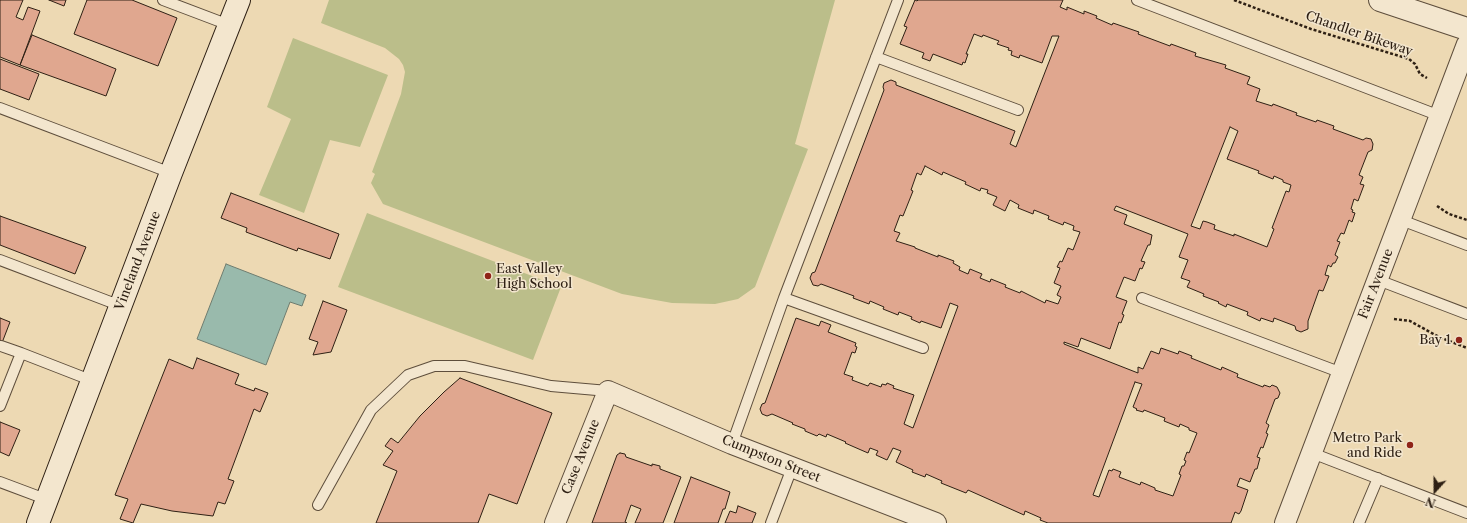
<!DOCTYPE html>
<html>
<head>
<meta charset="utf-8">
<style>
  body { margin:0 }
  #map { position:relative; width:1467px; height:523px; overflow:hidden; background:#edd9b3; font-family:"Libre Caslon Text",serif }
  canvas { display:block }
  .north { position:absolute; left:1415px; top:471px; width:40px; height:40px; -webkit-text-stroke:3px #f3e6ce; paint-order:stroke; rotate:201deg; font-size:11px; font-weight:700; line-height:16px; text-align:center; color:#2e2014 }
  .north::after { content:''; display:block; margin:auto; width:14px; height:18px; background:#2e2014; clip-path:polygon(50% 0,100% 100%,50% 72%,0 100%) }
</style>
</head>
<body>
<div id="map">
<canvas width="1467" height="523"></canvas>
<div class="north">N</div>
</div>
<script>
const c = document.querySelector('canvas').getContext('2d');
c.lineJoin = 'round';
function fillPath(path, color) { c.fillStyle = color; c.fill(path, 'evenodd'); }
const shape = rows => new Path2D(rows.map(r => 'M' + r).join(''));
function stroke(path, color, width, dash) { c.strokeStyle = color; c.lineWidth = width; c.lineCap = dash ? 'butt' : 'round'; c.setLineDash(dash || []); c.stroke(path); }
function write(font, color, halo, rows, align = 'center') {
  c.font = font + ' "Libre Caslon Text",serif'; c.lineWidth = 3; c.setLineDash([]); c.textBaseline = 'middle'; c.strokeStyle = halo; c.fillStyle = color; for (const [text, x, y, turn = 0] of rows) {
    c.save(); c.translate(x, y); c.rotate((+turn || 0) * Math.PI / 180); c.textAlign = isNaN(turn) ? turn : align; if (halo) c.strokeText(text, 0, 0); c.fillText(text, 0, 0); c.restore();
  }
}
fillPath(shape([
  [329,0,835,0,795,144,808,149,755,287,738,299,715,304,672,303,622,294,383,204,371,183,375,174,372,172,401,94,405,72,403,65,399,59,385,48,321,23],
  [293,38,388,75,360,147,330,140,304,213,259,195,291,119,267,107],
  [367,213,561,287,533,360,338,287]
]), '#bbbe8a');
const water = shape([
  [226,264,306,295,302,306,290,302,266,365,197,339,226,264]
]);
fillPath(water, '#99baac');
stroke(water, '#6e7c6f', 1);
const building = shape([
  [0,0,23,0,16,17,23,20,28,7,40,11,20,65,0,57,0,0],
  [49,0,66,0,64,6,49,0],
  [87,0,132,0,177,18,158,66,74,34,87,0],
  [915,0,917,1,918,0,1063,0,1060,7,1067,10,1067,7,1084,14,1084,11,1097,16,1096,18,1112,25,1113,23,1139,32,1138,34,1170,46,1171,44,1196,53,1195,56,1226,65,1225,68,1250,77,1247,84,1260,89,1256,101,1272,106,1273,104,1297,113,1296,115,1316,122,1317,120,1334,126,1333,129,1363,140,1366,138,1371,139,1373,144,1372,150,1368,152,1359,175,1363,177,1360,184,1364,185,1358,201,1354,199,1351,209,1353,210,1352,212,1355,213,1352,222,1349,220,1344,234,1341,233,1337,241,1340,242,1335,255,1338,257,1335,263,1333,263,1331,267,1328,265,1325,275,1329,276,1323,291,1319,290,1308,321,1308,329,1301,332,1296,330,1295,326,1274,318,1273,322,1261,318,1260,321,1247,315,1248,312,1227,304,1226,307,1218,303,1219,302,1203,296,1204,294,1187,287,1190,281,1181,278,1188,260,1179,257,1188,234,1116,206,1114,210,1127,215,1124,224,1152,235,1150,245,1148,245,1141,261,1145,262,1142,269,1140,268,1135,281,1124,277,1116,297,1127,301,1122,314,1124,315,1121,323,1119,322,1110,349,1081,338,1078,347,1064,342,1064,344,1138,373,1138,367,1143,369,1151,351,1159,354,1161,348,1178,354,1179,351,1192,356,1191,358,1221,370,1222,367,1238,374,1237,377,1263,387,1264,385,1270,387,1272,385,1277,387,1280,393,1278,398,1275,399,1266,423,1269,425,1266,433,1268,434,1263,448,1261,447,1257,457,1260,458,1257,469,1255,469,1250,482,1240,478,1237,486,1248,490,1241,511,1239,514,1235,512,1231,523,1048,523,1040,520,1041,518,1025,511,1024,515,968,490,966,493,941,483,942,481,926,474,925,477,912,472,913,470,896,462,901,451,893,448,887,460,876,455,878,451,870,448,868,453,845,443,846,442,827,434,826,437,819,434,817,436,805,431,805,429,792,424,793,423,772,414,767,416,762,414,760,409,762,404,765,403,796,318,819,326,821,321,831,325,828,332,856,343,855,346,857,347,855,353,852,352,844,374,853,377,852,380,868,386,870,383,881,387,882,384,886,385,887,383,894,386,893,388,914,395,904,424,913,428,958,306,950,303,941,328,921,321,920,323,911,319,912,317,899,312,898,315,883,309,884,307,870,301,869,304,853,298,854,296,821,284,818,286,813,285,810,278,812,273,815,272,884,90,883,87,884,83,891,80,896,82,896,85,1015,131,1010,144,1016,147,1059,36,1052,36,1042,63,1020,55,1019,58,1011,55,1012,51,1008,50,1009,48,997,44,999,41,983,35,982,37,974,34,966,54,968,54,965,63,963,62,962,65,933,54,930,61,922,58,924,53,900,44,907,27,904,26,915,0],
  [1230,127,1238,131,1227,159,1259,171,1258,173,1273,179,1274,176,1283,180,1283,182,1291,185,1289,192,1286,191,1272,228,1274,229,1267,247,1234,234,1234,236,1214,229,1215,225,1207,222,1203,221,1200,229,1191,226,1230,127],
  [925,166,942,175,943,172,966,182,965,184,980,191,981,188,988,190,987,193,997,197,993,205,1005,211,1010,200,1019,205,1018,208,1033,214,1034,210,1049,216,1048,219,1063,225,1064,222,1074,226,1073,230,1080,232,1073,250,1068,248,1062,262,1060,261,1057,267,1060,268,1054,283,1061,286,1057,295,1061,297,1058,304,1046,300,1045,303,1021,291,1020,293,1005,287,1006,285,991,279,990,282,980,278,982,274,970,269,968,274,959,270,960,267,953,263,954,261,938,255,938,257,915,248,915,247,896,241,900,233,894,231,900,215,903,216,913,191,911,190,917,173,921,175,925,166],
  [1135,382,1142,384,1133,407,1137,409,1136,410,1143,412,1144,410,1165,418,1164,421,1179,427,1180,424,1189,428,1189,430,1197,433,1189,453,1187,452,1184,460,1186,461,1184,466,1182,466,1179,474,1181,475,1173,496,1155,490,1155,488,1141,482,1140,485,1119,477,1121,472,1113,469,1112,471,1109,470,1099,497,1093,495,1135,382],
  [32,35,116,69,106,96,20,65,32,35],
  [0,59,39,74,29,100,0,89,0,59],
  [231,193,339,234,330,259,298,248,297,251,246,232,247,228,221,218,231,193],
  [0,216,86,247,75,274,0,245,0,216],
  [323,301,347,310,331,352,313,355,318,342,309,339,323,301],
  [0,318,10,322,0,348,0,318],
  [197,358,239,374,235,384,254,391,255,388,268,393,260,412,254,409,228,479,234,481,225,504,218,502,213,516,172,511,141,504,133,523,120,519,128,499,115,495,169,359,193,369,197,358],
  [460,378,552,413,517,504,489,494,478,523,376,523,397,471,383,465,393,451,385,446,391,438,398,443,420,416,444,392,460,378],
  [0,422,20,430,9,456,0,452,0,422],
  [620,453,625,454,626,457,652,466,652,464,660,466,660,469,681,477,663,523,635,523,641,509,631,505,625,522,627,523,592,523,617,455,620,453],
  [691,477,730,492,725,509,723,509,718,523,674,523,691,477],
  [738,506,756,513,752,523,725,523,730,511,736,513,738,506]
]);
fillPath(building, '#e0a78f');
stroke(building, '#2e2014', 1);
const service = shape([
  [163,0,229,25],
  [1137,0,1440,116],
  [876,57,1018,110],
  [0,108,171,173],
  [1401,220,1467,245],
  [0,260,121,306],
  [1378,280,1467,314],
  [784,298,923,348],
  [1142,298,1342,373],
  [1,346,21,353],
  [0,406,21,353,93,381],
  [732,444,784,298,898,0],
  [1312,453,1467,513],
  [0,482,48,500],
  [318,505,371,410,408,375,434,366,465,366,551,386,608,391],
  [771,523,792,468],
  [1359,523,1378,478]
]);
const minor = shape([
  [555,523,608,391,732,444,936,523],
  [1285,523,1467,44]
]);
const tertiary = shape([
  [1380,0,1467,29]
]);
const secondary = shape([
  [38,523,171,173,239,0]
]);
stroke(service, '#5e4e3c', 12);
stroke(minor, '#5e4e3c', 22);
stroke(tertiary, '#5e4e3c', 24);
stroke(secondary, '#2e2014', 24);
stroke(shape([
  [1234,0,1311,29,1409,59,1415,64,1420,74,1427,78],
  [1437,206,1449,214,1467,220],
  [1394,319,1410,321,1439,337,1467,348]
]), '#2e2014', 2.5, [3, 2]);
stroke(service, '#f3e6ce', 10);
stroke(minor, '#f3e6ce', 20);
stroke(tertiary, '#f3e6ce', 22);
stroke(secondary, '#f3e6ce', 22);
for (const [x, y, r, color] of [
  [488,276,4,"#8f2418"],
  [1459,340,4,"#8f2418"],
  [1410,445,4,"#8f2418"]
]) { const dot = new Path2D(); dot.arc(x, y, r, 0, 2 * Math.PI); c.fillStyle = color; c.fill(dot); stroke(dot, '#f3e6ce', 1.5); }
write('13px', '#2e2014', '#f3e6ce', [
  ["Chandler Bikeway",1359,34,19],
  ["Vineland Avenue",138,261,-69],
  ["Fair Avenue",1376,284,-69],
  ["Case Avenue",581,457,-68],
  ["Cumpston Street",771,459,22]
]);
write('13px', '#2e2014', '#f3e6ce', [
  ["East Valley",496,269,"left"],
  ["High School",496,284,"left"],
  ["Bay 1",1451,340],
  ["Metro Park",1402,438],
  ["and Ride",1402,453]
], 'right');
</script>
</body>
</html>
